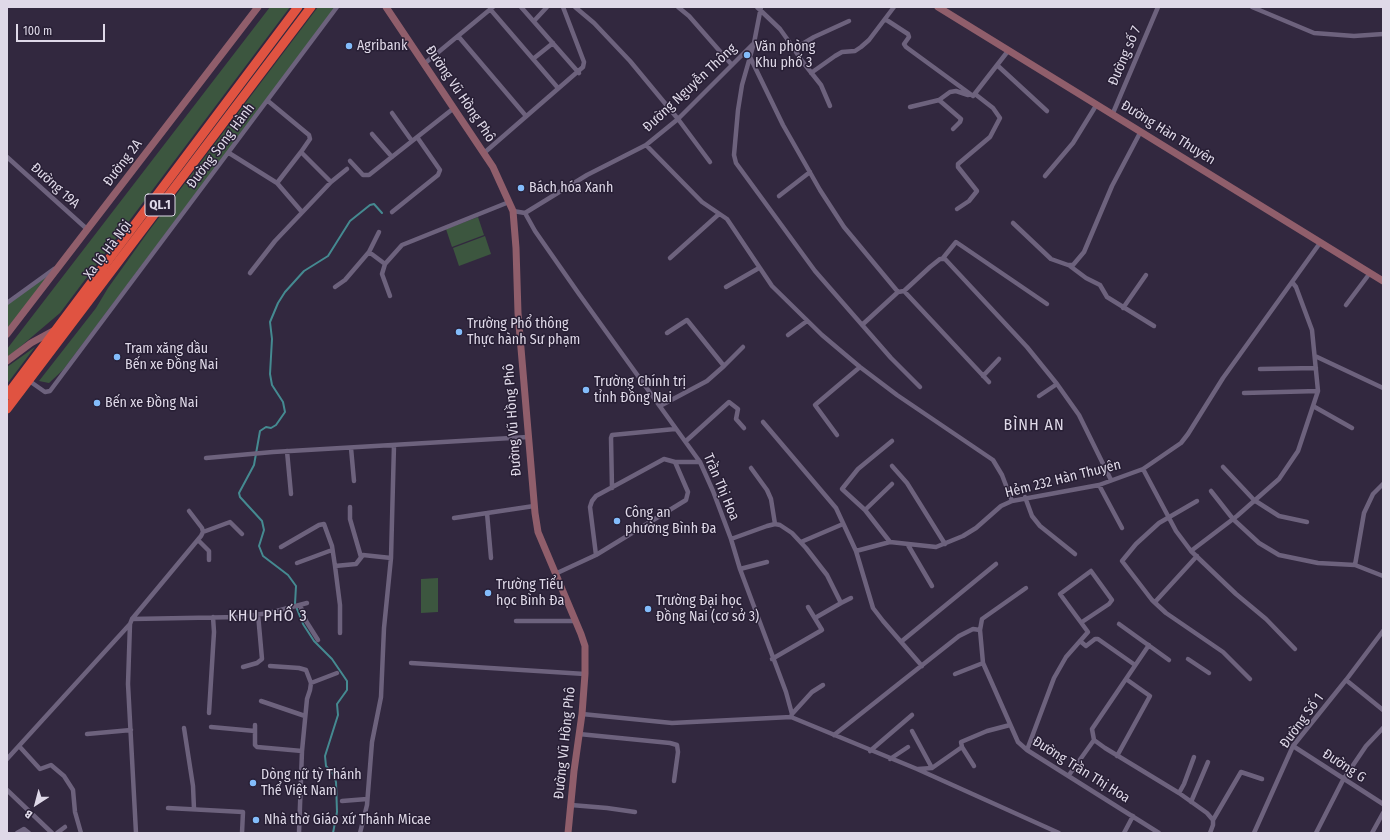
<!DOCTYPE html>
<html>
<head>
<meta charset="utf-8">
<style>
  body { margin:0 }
  #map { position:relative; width:1390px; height:840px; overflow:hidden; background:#32283f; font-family:"Fira Sans Condensed",sans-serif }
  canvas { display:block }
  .frame { position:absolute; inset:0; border:8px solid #dfd9e8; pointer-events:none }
  .north { position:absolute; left:16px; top:784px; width:40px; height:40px; -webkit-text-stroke:3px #281f35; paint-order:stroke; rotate:216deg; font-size:11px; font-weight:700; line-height:16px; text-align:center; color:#dfd9e8 }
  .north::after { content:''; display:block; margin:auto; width:14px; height:18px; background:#dfd9e8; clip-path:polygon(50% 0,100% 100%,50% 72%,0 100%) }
  .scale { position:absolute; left:16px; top:24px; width:89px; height:18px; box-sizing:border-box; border:2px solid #dfd9e8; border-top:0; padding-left:5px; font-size:12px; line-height:14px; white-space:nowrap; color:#dfd9e8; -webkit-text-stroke:3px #281f35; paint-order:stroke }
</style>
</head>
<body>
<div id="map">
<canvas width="1390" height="840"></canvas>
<div class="frame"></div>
<div class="north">B</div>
<div class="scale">100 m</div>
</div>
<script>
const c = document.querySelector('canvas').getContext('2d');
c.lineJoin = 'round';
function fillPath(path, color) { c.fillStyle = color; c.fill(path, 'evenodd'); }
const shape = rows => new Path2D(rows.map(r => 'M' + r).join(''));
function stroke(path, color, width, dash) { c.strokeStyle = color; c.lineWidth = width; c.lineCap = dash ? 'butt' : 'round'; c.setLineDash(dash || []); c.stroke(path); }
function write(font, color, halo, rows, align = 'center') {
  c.font = font + ' "Fira Sans Condensed",sans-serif'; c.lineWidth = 3; c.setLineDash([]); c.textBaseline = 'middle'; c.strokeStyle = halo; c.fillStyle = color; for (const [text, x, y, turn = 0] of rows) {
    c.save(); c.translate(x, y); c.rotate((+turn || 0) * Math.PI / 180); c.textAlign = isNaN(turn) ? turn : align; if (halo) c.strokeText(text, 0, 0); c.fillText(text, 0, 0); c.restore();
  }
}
fillPath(shape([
  [270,7,290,7,60,313,7,358,7,349],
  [318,7,336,7,63,370,49,383,39,381,96,308,108,288,148,232],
  [478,217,484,235,452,247,446,229],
  [485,236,491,254,459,266,453,248],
  [51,272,7,329,7,305],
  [35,347,7,384,7,367],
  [438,578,438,612,421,613,421,579]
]), '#3c563f');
stroke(shape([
  [333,833,337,812,336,782,333,774,326,766,325,756,338,715,337,704,347,690,347,681,332,659,314,641,303,624,295,604,296,586,288,575,263,556,259,546,264,530,262,521,240,497,239,493,254,465,260,431,266,427,271,428,276,425,285,412,283,402,272,385,270,374,272,339,270,322,278,303,285,292,304,271,328,256,350,221,370,205,374,204,382,213]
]), '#458a91', 2);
stroke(shape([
  [521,7,579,73],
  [575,7,594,23,630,61,678,119,710,162],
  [678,7,689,16,732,65],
  [757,7,780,29,790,43,802,61,821,85,830,106],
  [1252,7,1314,33,1354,36,1383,34],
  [490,9,558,88],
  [885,19,908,34,909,37,904,44,906,47,973,96,1008,51],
  [534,21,547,7],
  [458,36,526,116],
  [754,43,742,85,738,110,734,155,736,163,815,271,891,358,920,387],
  [794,49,814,37,849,21],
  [750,57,783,125,820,190,844,227,898,292],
  [533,59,553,43],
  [424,64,493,7],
  [997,65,1047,111],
  [811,73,835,56,842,52,855,51,861,47,869,40,894,7],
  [939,100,961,119,960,122,953,129],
  [268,101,309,135,310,139,301,152,331,182],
  [910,107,939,100,950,92,956,91,968,95],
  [392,113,412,141],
  [1113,113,1158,7],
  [372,134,392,157],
  [646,145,702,202,727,219,772,286,822,335,860,367,897,395,993,460,1002,475,1012,501],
  [229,153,277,183,302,212],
  [484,153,583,67,584,62,563,7],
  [7,157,88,230],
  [350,161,363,175,369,175,454,108],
  [1045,176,1073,143,1097,104],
  [277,183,301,152],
  [779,196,810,172],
  [957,209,969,201,977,191,958,167,958,164,990,137,1000,118,993,108,975,94],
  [513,211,525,213],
  [392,212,438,175,440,170,417,137],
  [525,213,535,231,579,294,700,462,713,491,731,539,740,569,786,692,792,714,791,717],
  [525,213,587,175,646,145,678,119,754,43,761,7],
  [1013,223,1051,259,1068,265,1073,265,1084,252,1112,186,1141,131],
  [369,252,379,232],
  [670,258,719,214],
  [943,258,956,242,1047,304],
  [385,264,382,274,390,296],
  [1070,266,1086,278,1100,285,1107,297,1154,326],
  [250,273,275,241,331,182,347,169],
  [335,287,345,280,369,252,385,264,402,245,509,202],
  [726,287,759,268],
  [904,291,989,382],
  [7,303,54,269],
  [1346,305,1370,273],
  [1123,308,1146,275],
  [862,325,898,292,904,291,930,267,940,259,945,259,1027,347,1057,384,1079,415,1111,480],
  [788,335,807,321],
  [1315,356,1383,388],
  [724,366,743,347],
  [1260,369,1316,368],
  [983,376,999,359],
  [28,380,45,392,50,391,337,7],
  [1244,393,1318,391],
  [1039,396,1057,384],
  [660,406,707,381,724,366,687,320,667,333],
  [1313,406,1352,428],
  [763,422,836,508,856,551,873,608,883,621,922,666],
  [837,435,815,405,860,367],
  [686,441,729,402,738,409,736,419,744,428],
  [351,448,354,481],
  [287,451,291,494],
  [206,458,273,452,528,437],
  [892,466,907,483,945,544],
  [1223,467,1254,500,1279,516,1307,522],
  [751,468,767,490,771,499,775,524],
  [1143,469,1176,531,1191,551,1236,594,1266,619,1295,649],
  [1099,485,1122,528],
  [612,488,611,438,612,435,675,429],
  [1211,491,1233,519,1259,543,1279,555,1318,563,1355,565,1383,576],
  [1025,497,1032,516,1040,526,1075,554],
  [1197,501,1159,523,1136,544,1122,561,1152,600,1166,613,1223,652,1250,679],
  [350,507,350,519,361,557],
  [865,510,892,484],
  [487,513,491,558],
  [454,518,534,506],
  [203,532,230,522,242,534],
  [731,539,767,526,775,524,780,525,792,533,806,548,827,575,841,603,851,598],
  [198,540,209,551,209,560],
  [801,542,843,524],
  [890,542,865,510,842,489,858,469,892,441],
  [908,545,932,586],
  [281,547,319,525,324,524,332,546,335,566,340,605,340,633],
  [856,551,890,542,936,547,963,536,976,528,1001,506,1012,501,1099,485,1143,469,1181,443,1188,434,1223,378,1320,243],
  [1191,551,1237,516,1279,479,1298,451,1318,391,1312,330,1296,287,1292,282],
  [596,555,590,507,592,501,596,496,664,459,675,462,700,462],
  [297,563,332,550],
  [1355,565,1364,513,1373,494,1383,484],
  [335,566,356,564,363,555,391,558],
  [740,569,767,562],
  [555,574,596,555,686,500,688,492,675,462],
  [1026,588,982,619,980,630,983,663,1018,742,1027,750,1159,833],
  [1155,602,1197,556],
  [300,605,306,621,318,640],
  [815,618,841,603],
  [132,619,239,617,269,613,307,603],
  [516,621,575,621],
  [130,624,128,684,136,833],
  [1119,624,1169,660],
  [902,641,996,564],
  [1080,641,1086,646,1095,639,1098,639,1135,665],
  [1149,645,1092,729,1094,740,1105,748,1179,793,1207,813,1213,820,1213,825,1210,833],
  [772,659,822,630,808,607],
  [1188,659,1209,673],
  [411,663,585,674],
  [270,666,299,668,306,670,311,683,310,690,307,699,302,751,299,833],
  [243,667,257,663,262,659,258,614],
  [955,674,983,663],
  [1346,680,1383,710],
  [311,683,337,673],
  [261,701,305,716],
  [209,713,214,632,213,617],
  [582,714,672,723,791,717,917,769,1059,833],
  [792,714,812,692,823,685],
  [255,725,255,745,257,747,302,751],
  [211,727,255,731],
  [184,728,193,786,194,809],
  [912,731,932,768],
  [87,734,131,730],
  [579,734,670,743,677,745,678,752,674,781],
  [834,735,959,636,973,629,980,630],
  [19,746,40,769,51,765,64,776,73,790,75,812,81,833],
  [1293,746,1383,804],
  [962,747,974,766],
  [1027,750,1054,678,1066,657,1088,632,1060,594,1091,571,1112,600,1109,604,1082,622],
  [870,751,912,715],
  [1117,756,1150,696,1126,679],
  [7,759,130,624,132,619,201,536,203,532,202,528,189,511],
  [890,759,908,747],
  [918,769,932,768,962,747,961,742,987,731,1010,725],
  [1069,775,1094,740],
  [7,790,52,833],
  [1179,793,1184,784,1194,757],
  [342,801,367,799],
  [1191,802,1208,762],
  [571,805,607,808,635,812],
  [168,808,243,812,242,833],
  [1213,820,1241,772,1262,779],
  [17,833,24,829,29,833],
  [57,833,65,827],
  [360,833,367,805,372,742,381,697,384,628,391,558,394,445],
  [1124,833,1133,816],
  [1254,833,1293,746,1346,680,1383,631],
  [1316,833,1343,780,1366,746,1383,728],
  [1372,833,1383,813]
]), '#6d627d', 4.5);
stroke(shape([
  [386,7,493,167,513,211,516,248,518,313,535,513,538,532,581,634,585,646,585,674,582,714,574,771,568,833],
  [938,7,1383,281],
  [7,334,258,7],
  [7,361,31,343,53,331]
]), '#905e6b', 7);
stroke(shape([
  [7,395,298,7],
  [7,409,311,7]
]), '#e05341', 9);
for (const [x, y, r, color] of [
  [349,46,4,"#83bcfb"],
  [747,55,4,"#83bcfb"],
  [521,188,4,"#83bcfb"],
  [459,332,4,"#83bcfb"],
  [117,357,4,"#83bcfb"],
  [586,390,4,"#83bcfb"],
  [97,403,4,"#83bcfb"],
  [617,521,4,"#83bcfb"],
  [488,593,4,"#83bcfb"],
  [648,609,4,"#83bcfb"],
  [253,783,4,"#83bcfb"],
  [256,820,4,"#83bcfb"]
]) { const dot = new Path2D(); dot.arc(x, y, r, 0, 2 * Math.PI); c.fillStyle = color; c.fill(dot); stroke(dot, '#281f35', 1.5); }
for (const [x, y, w] of [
  [160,205,30]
]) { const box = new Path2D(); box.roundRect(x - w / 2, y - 11, w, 22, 3); c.fillStyle = '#281f35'; c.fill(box); stroke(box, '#dfd9e8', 1); }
write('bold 13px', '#dfd9e8', null, [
  ["QL.1",160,205]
]);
write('14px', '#dfd9e8', '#281f35', [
  ["Agribank",357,46],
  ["Văn phòng",755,47],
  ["Khu phố 3",755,63],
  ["Bách hóa Xanh",529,188],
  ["Trường Phổ thông",467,324],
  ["Thực hành Sư phạm",467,340],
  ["Trạm xăng dầu",125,349],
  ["Bến xe Đồng Nai",125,365],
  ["Trường Chính trị",594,382],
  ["tỉnh Đồng Nai",594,398],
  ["Bến xe Đồng Nai",105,403],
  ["Công an",625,513],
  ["phường Bình Đa",625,529],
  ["Trường Tiểu",496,585],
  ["học Bình Đa",496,601],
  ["Trường Đại học",656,601],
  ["Đồng Nai (cơ sở 3)",656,617],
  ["Dòng nữ tỳ Thánh",261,775],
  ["Thể Việt Nam",261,791],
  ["Nhà thờ Giáo xứ Thánh Micae",264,820]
], 'left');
write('14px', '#dfd9e8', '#281f35', [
  ["Đường số 7",1125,56,-67],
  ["Đường Nguyễn Thông",690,88,-43],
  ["Đường Vũ Hồng Phô",460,94,56],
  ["Đường Hàn Thuyên",1168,133,32],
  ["Đường Song Hành",221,146,-53],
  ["Đường 2A",123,163,-53],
  ["Đường 19A",55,186,42],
  ["Xa lộ Hà Nội",108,250,-53],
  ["Đường Vũ Hồng Phô",513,420,-94],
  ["Hẻm 232 Hàn Thuyên",1063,479,-14],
  ["Trần Thị Hoa",721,487,67],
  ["Đường Số 1",1302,721,-54],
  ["Đường Vũ Hồng Phô",565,743,-84],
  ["Đường G",1344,766,33],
  ["Đường Trần Thị Hoa",1081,770,32]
]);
c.letterSpacing = '1px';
write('16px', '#dfd9e8', '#281f35', [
  ["BÌNH AN",1034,426],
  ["KHU PHỐ 3",268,617]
]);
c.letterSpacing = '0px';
</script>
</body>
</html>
